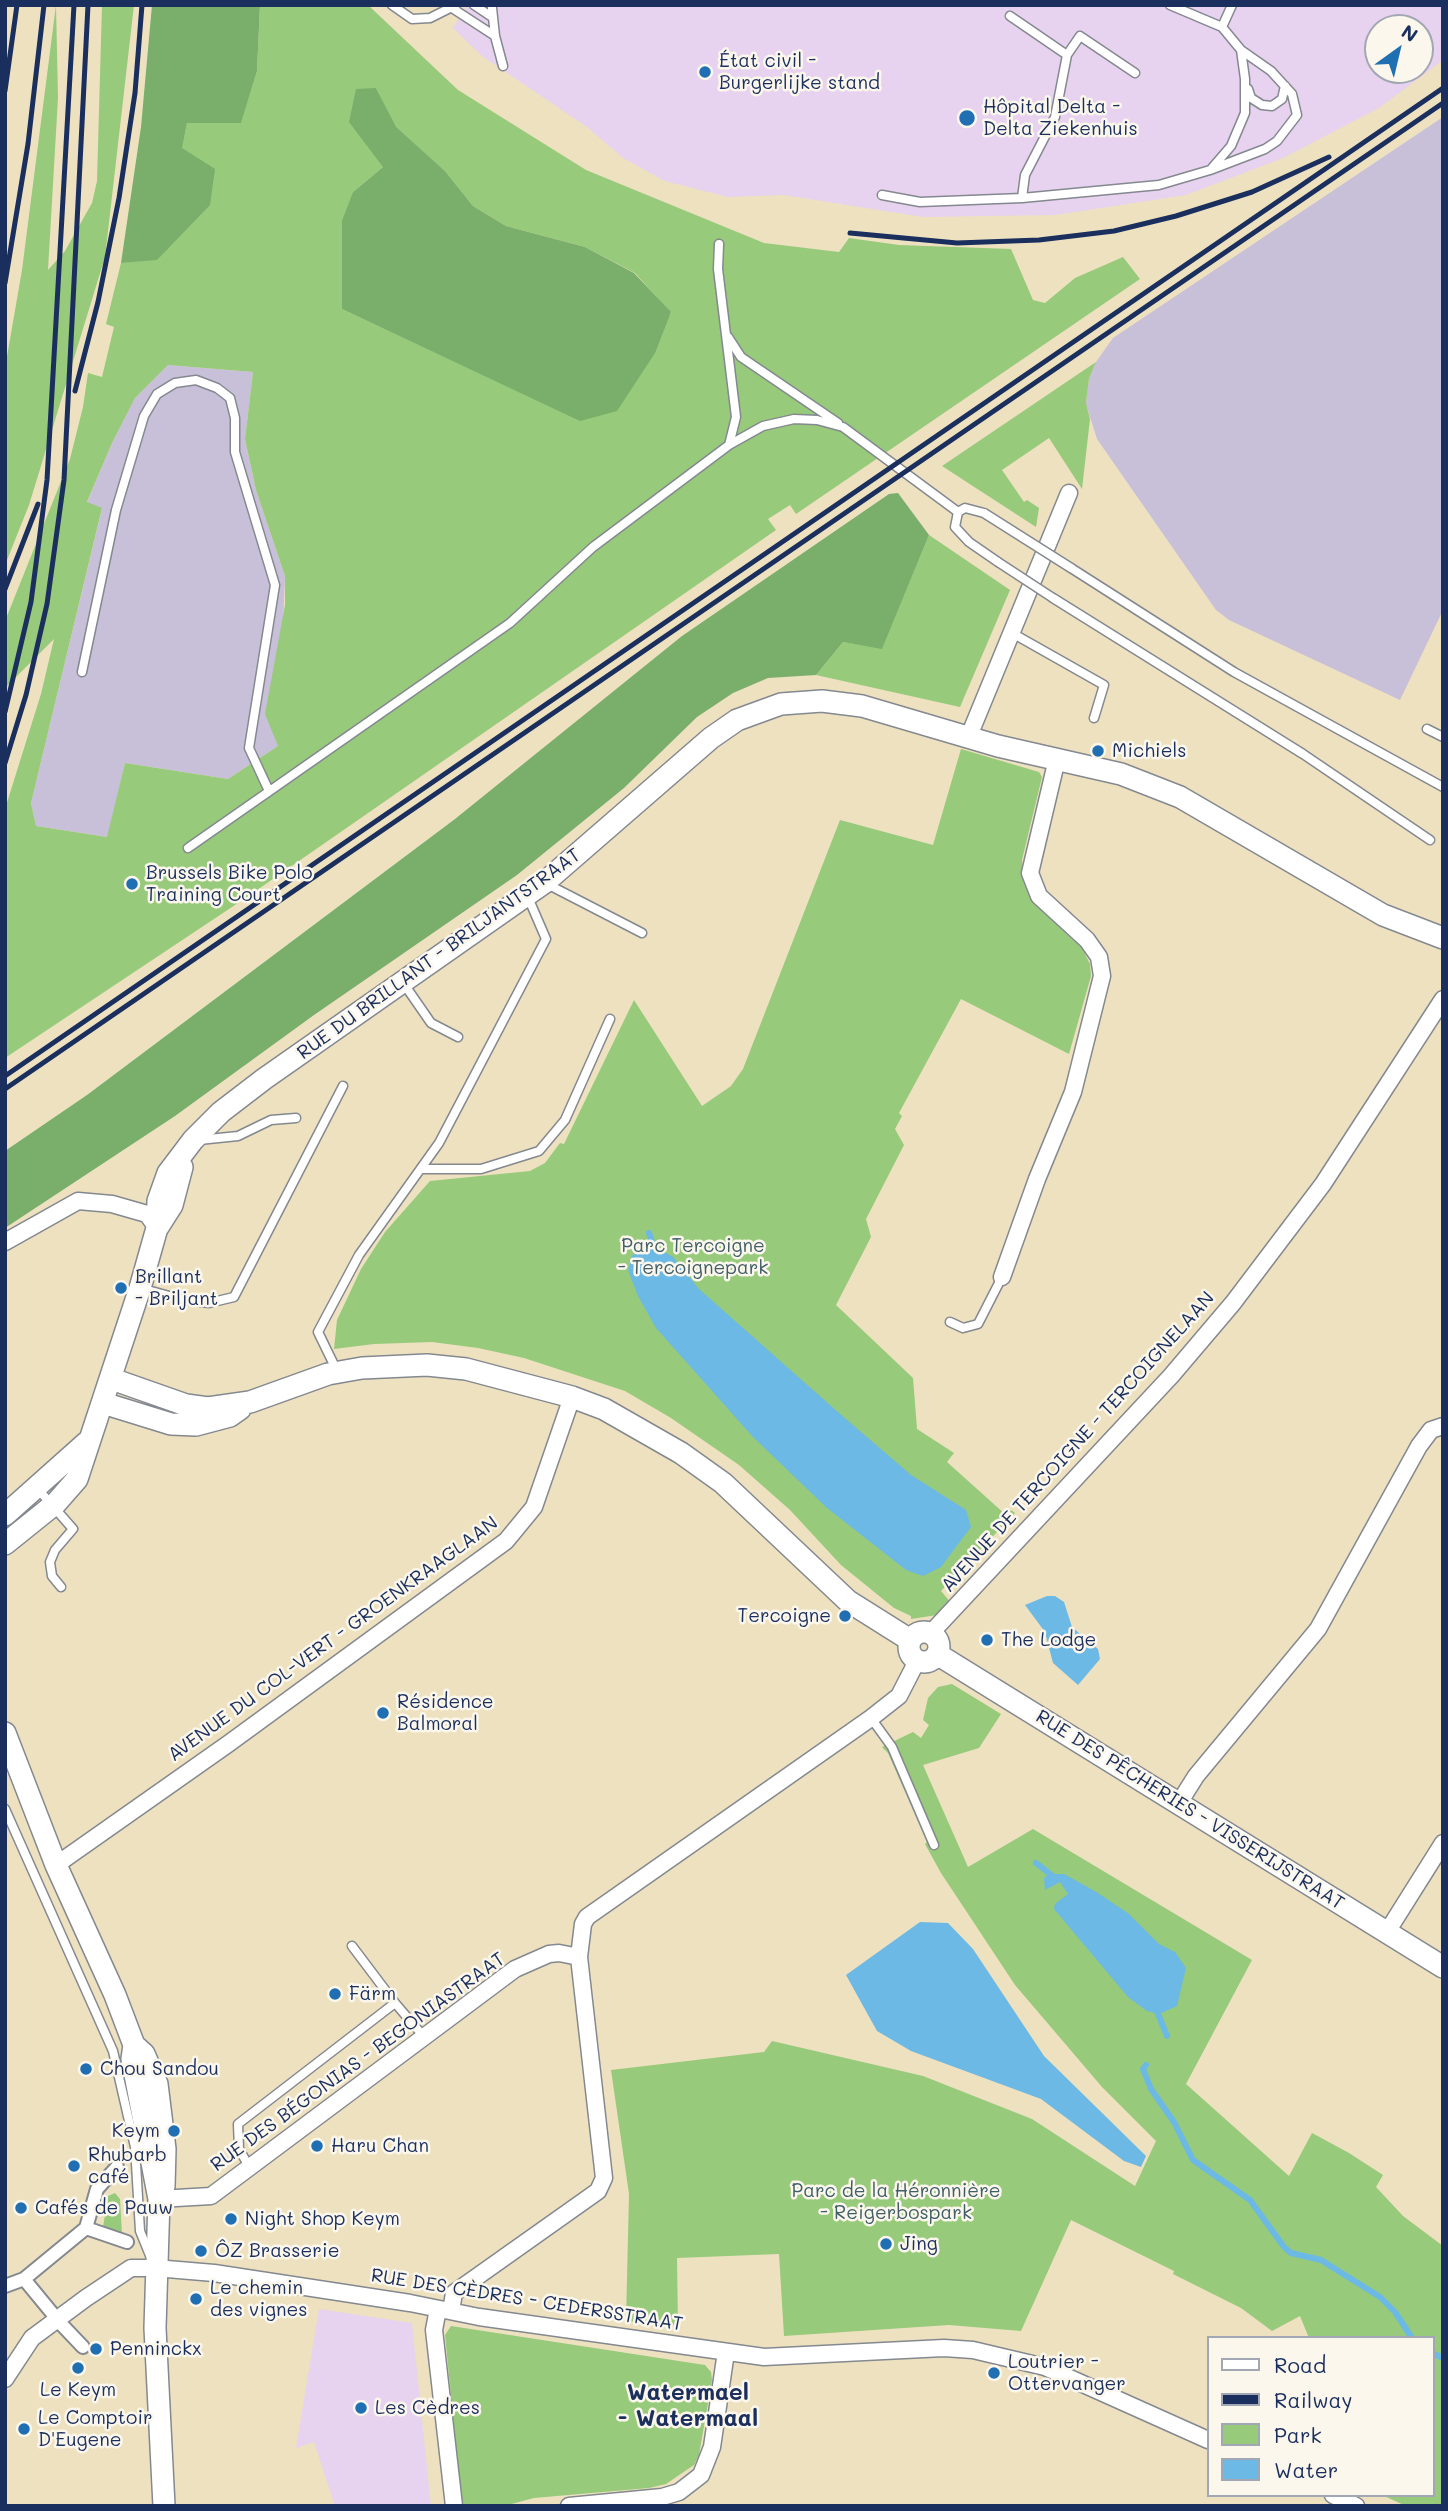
<!DOCTYPE html>
<html>
<head>
<meta charset="utf-8">
<style>
  body { margin:0 }
  #map { position:relative; width:1448px; height:2511px; overflow:hidden; background:#ede1c0; font-family:Mali,sans-serif }
  canvas { display:block }
  .frame { position:absolute; inset:0; border:7px solid #1b2f5e; pointer-events:none }
  .legend { position:absolute; left:1207px; top:2336px; width:228px; height:161px; box-sizing:border-box; background:#fbf7ec; border:2px solid #a1a7b3; margin:0; padding:9px 12px; list-style:none; font-size:21px; color:#1b2f5e }
  .legend li { display:flex; align-items:center; gap:14px; height:35px }
  .legend b { width:35px; border:2px solid #a1a7b3 }
  .north { position:absolute; left:1364px; top:14px; width:70px; height:70px; box-sizing:border-box; background:#fbf7ec; border:2px solid #a1a7b3; border-radius:50%; rotate:34deg; font-size:19px; font-weight:700; line-height:28px; text-align:center; color:#1b2f5e }
  .north::after { content:''; display:block; margin:auto; width:24px; height:32px; background:#1f6fb2; clip-path:polygon(50% 0,100% 100%,50% 72%,0 100%) }
</style>
</head>
<body>
<div id="map">
<canvas width="1448" height="2511"></canvas>
<div class="frame"></div>
<ul class="legend">
<li><b style="height:9px;background:#fff"></b>Road</li>
<li><b style="height:9px;background:#1b2f5e"></b>Railway</li>
<li><b style="height:19px;background:#97ca7b"></b>Park</li>
<li><b style="height:19px;background:#6cb9e5"></b>Water</li>
</ul>
<div class="north">N</div>
</div>
<script>
const c = document.querySelector('canvas').getContext('2d');
c.lineJoin = 'round';
function fillPath(path, color) { c.fillStyle = color; c.fill(path, 'evenodd'); }
const shape = rows => new Path2D(rows.map(r => 'M' + r).join(''));
function stroke(path, color, width, dash) { c.strokeStyle = color; c.lineWidth = width; c.lineCap = dash ? 'butt' : 'round'; c.setLineDash(dash || []); c.stroke(path); }
function write(font, color, halo, rows, align = 'center') {
  c.font = font + ' Mali,sans-serif'; c.lineWidth = 5; c.setLineDash([]); c.textBaseline = 'middle'; c.strokeStyle = halo; c.fillStyle = color; for (const [text, x, y, turn = 0] of rows) {
    c.save(); c.translate(x, y); c.rotate((+turn || 0) * Math.PI / 180); c.textAlign = isNaN(turn) ? turn : align; if (halo) c.strokeText(text, 0, 0); c.fillText(text, 0, 0); c.restore();
  }
}
fillPath(shape([
  [468,5,1443,5,1443,60,1379,108,1283,158,1186,195,1055,215,923,217,784,195,728,197,665,181,623,158,587,127,482,56,453,28],
  [1378,28,1420,28,1420,70,1378,70],
  [319,2309,412,2323,431,2506,335,2506,314,2442,296,2448]
]), '#e7d2ef');
fillPath(shape([
  [1443,117,1443,610,1400,700,1229,620,1216,610,1097,439,1086,404,1089,379,1096,362,1113,338],
  [168,365,253,372,245,439,256,490,285,576,278,746,228,779,125,763,108,837,36,826,31,803,102,509,87,503,112,443,135,398]
]), '#c8bfd8');
fillPath(shape([
  [56,5,58,98,48,270,65,251,92,203,97,181,102,5,134,5,105,257,29,505,5,565,5,368,22,270],
  [260,5,368,5,458,90,586,170,764,243,839,252,849,238,899,245,1011,249,1033,300,1045,303,1075,278,1123,257,1140,279,796,514,790,505,768,519,776,530,247,897,5,1058,5,809,41,694,54,639,5,688,5,621,70,459,83,407,88,373,102,377,114,327,106,324,121,263,157,259,187,123,241,122,257,71],
  [376,88,395,127,445,171,473,206,506,226,585,247,635,273,671,313,580,420,342,309,353,192,383,167],
  [168,365,253,372,245,439,256,490,285,576,285,605,265,714,278,746,228,779,125,763,107,837,36,826,31,803,102,508,87,502,112,443,135,398],
  [1096,362,1089,379,1086,403,1090,419,1082,489,1049,438,1002,470,1024,502,1027,500,1039,508,1036,527,942,466],
  [929,535,1010,590,960,707,816,675,843,642,882,648],
  [961,749,1039,772,1042,777,1022,860,1024,884,1039,908,1082,948,1090,964,1091,976,1069,1054,961,999,899,1113,902,1116,895,1129,904,1145,866,1219,871,1237,836,1305,913,1378,917,1429,954,1453,947,1462,1006,1515,1011,1510,1015,1513,941,1591,952,1604,937,1615,911,1619,911,1616,894,1608,841,1565,790,1510,739,1465,671,1418,625,1391,524,1358,478,1348,432,1342,374,1344,334,1349,337,1320,361,1269,385,1232,430,1181,530,1171,545,1163,560,1143,564,1144,634,1000,702,1106,731,1086,743,1069,840,820,933,845],
  [952,1684,1001,1714,979,1748,923,1765,968,1867,1033,1829,1252,1960,1186,2084,1289,2176,1312,2133,1349,2153,1383,2175,1376,2187,1403,2216,1443,2246,1443,2506,1406,2506,1382,2495,1432,2495,1432,2338,1309,2338,1300,2316,1272,2331,1241,2308,1173,2274,1174,2271,1071,2220,1021,2331,949,2325,784,2336,779,2254,677,2258,678,2326,626,2321,629,2194,611,2070,764,2052,772,2041,923,2076,1032,2119,1135,2186,1156,2141,1102,2087,1015,1985,941,1873,925,1844,927,1842,888,1753,882,1747,913,1732,921,1738,929,1725,923,1720,928,1698,938,1687],
  [115,2193,120,2199,122,2234,103,2227,108,2196],
  [451,2326,705,2365,711,2372,712,2380,699,2455,694,2465,666,2484,649,2488,534,2498,504,2506,462,2506,445,2335]
]), '#97ca7b');
fillPath(shape([
  [152,5,260,5,257,71,241,123,187,123,182,148,215,169,210,205,157,260,121,263,141,127],
  [376,88,396,127,445,171,473,206,506,226,585,247,634,273,671,312,655,353,617,411,580,421,342,309,342,221,353,192,383,167,349,122,356,89],
  [898,493,929,535,882,649,843,642,816,675,768,678,733,693,697,717,624,788,517,875,314,1015,175,1116,5,1228,5,1151,87,1095,455,819,682,636,889,494]
]), '#79ae6b');
fillPath(shape([
  [643,1248,657,1248,673,1257,699,1289,839,1413,911,1475,966,1510,971,1527,941,1567,923,1576,906,1570,827,1508,753,1437,656,1328,638,1296,628,1270,632,1256],
  [1047,1596,1055,1596,1064,1602,1072,1627,1098,1649,1100,1659,1078,1685,1053,1663,1045,1632,1025,1605],
  [1049,1874,1064,1874,1098,1893,1129,1914,1159,1944,1175,1952,1186,1968,1177,2006,1159,2014,1147,2011,1128,1997,1054,1909,1055,1904,1068,1894,1060,1882,1045,1890,1044,1878],
  [920,1922,948,1923,973,1949,1044,2056,1146,2156,1141,2167,1124,2161,1041,2099,911,2051,877,2031,846,1975]
]), '#6cb9e5');
stroke(shape([
  [649,1233,656,1254],
  [1036,1863,1054,1877],
  [1156,2009,1167,2036],
  [1146,2065,1143,2069,1151,2089,1174,2122,1193,2160,1250,2200,1284,2247,1291,2253,1321,2260,1380,2297,1395,2312,1412,2338],
  [1432,2353,1443,2358]
]), '#6cb9e5', 6);
const service = shape([
  [392,5,412,19,430,18,456,5],
  [474,5,492,17],
  [1170,5,1222,27,1232,5],
  [452,8,495,36],
  [492,8,495,36,503,66],
  [1010,16,1067,55,1055,117,1025,175,1022,198,1159,185,1210,170,1265,149,1277,141,1297,115,1292,94,1271,71,1241,50],
  [1067,55,1080,36,1135,73],
  [1248,89,1251,98,1262,105,1272,106,1282,99,1285,86],
  [1212,168,1231,146,1245,113,1245,79,1241,50,1222,27],
  [882,195,920,202,1022,198],
  [728,337,741,357,838,423],
  [729,445,763,426,794,419,817,420,843,427,958,512],
  [984,513,965,508,958,512,955,527,969,542,998,562],
  [1071,568,1234,672,1443,787],
  [1053,598,1303,754,1430,840],
  [1012,633,1104,685,1094,718],
  [82,672,116,510,144,416,157,394,175,383,196,380,217,388,230,398,235,418,235,452,275,585,249,748,269,791],
  [1427,729,1443,737],
  [188,848,510,623,593,547,729,445,736,417,718,269,719,244],
  [547,884,642,933],
  [404,984,431,1023,458,1037],
  [199,1140,238,1136,271,1120,296,1118],
  [422,1169,481,1169,539,1151,565,1120,610,1019],
  [140,1288,184,1300,209,1303,234,1297,343,1086],
  [950,1322,963,1328,978,1324,1002,1277],
  [337,1371,318,1332,359,1255,439,1143,546,939,527,895],
  [37,1488,73,1529,55,1550,50,1562,52,1576,61,1587],
  [871,1718,892,1747,934,1845],
  [5,1809,113,2051,135,2147,140,2231,151,2258],
  [352,1946,395,2003],
  [250,2168,239,2149,238,2124,395,2003,425,2038]
]);
const pedestrian = shape([
  [86,2228,127,2242],
  [5,2286,24,2279],
  [52,2313,24,2279,86,2228,97,2189,117,2167],
  [62,2325,83,2347]
]);
const minor = shape([
  [969,736,1069,493],
  [5,1242,78,1201,112,1204,147,1214,157,1228],
  [1002,1277,1037,1179,1073,1092,1102,976,1099,957,1087,940,1039,896,1030,873,1057,759],
  [930,1634,1171,1376,1233,1303,1323,1184,1443,999],
  [1179,1803,1196,1776,1318,1629,1419,1446,1431,1430,1443,1426],
  [56,1865,228,1744,506,1541,534,1507,572,1397],
  [1387,1932,1443,1843],
  [159,2199,211,2196,515,1969,549,1954,559,1953,579,1957],
  [438,2309,434,2330,454,2506],
  [451,2311,454,2293,598,2191,604,2178,579,1957,583,1924,587,1917,871,1718,899,1696,917,1661],
  [5,2379,32,2338,86,2298,131,2268,155,2268,214,2273,410,2303,479,2317,764,2357,944,2348,973,2350,1045,2367,1208,2440],
  [1333,2495,1356,2506],
  [569,2506,662,2497,679,2492,701,2475,712,2447,726,2352]
]);
const tertiary = shape([
  [158,1227,172,1205,182,1167],
  [112,1379,186,1405,208,1408,250,1402,328,1374,362,1368,427,1365,466,1369,572,1397,604,1409,681,1453,723,1483,848,1601,910,1640],
  [103,1403,171,1424,196,1425,230,1416,240,1409],
  [5,1515,87,1442],
  [5,1544,56,1503,77,1479,140,1288,157,1228,158,1201,168,1173,193,1140,221,1112,264,1079,544,883,711,738,737,720,781,704,822,701,862,706,998,746,1121,774,1180,797,1383,915,1443,938],
  '909 1647a15 15 0 1 1 30 0a15 15 0 1 1-30 0Z',
  [937,1654,1443,1967],
  [5,1733,56,1865,115,1995,134,2045,132,2059,159,2199,155,2328,164,2506],
  [134,2045,144,2054,157,2084,165,2149,164,2187]
]);
stroke(service, '#84888f', 11);
stroke(pedestrian, '#84888f', 16);
stroke(minor, '#84888f', 19);
stroke(tertiary, '#84888f', 24);
stroke(service, '#fff', 8);
stroke(pedestrian, '#fff', 12);
stroke(minor, '#fff', 16);
stroke(tertiary, '#fff', 21);
stroke(shape([
  [5,91,17,5],
  [850,233,957,243,1039,240,1114,231,1176,216,1252,192,1329,157],
  [5,283,28,144,44,5],
  [75,391,98,302,119,198,135,93,142,5],
  [5,589,38,504],
  [5,712,31,602,47,480,74,5],
  [5,763,26,695,47,604,64,480,88,5],
  [5,1076,1443,88],
  [5,1089,1443,103]
]), '#1b2f5e', 5);
const serviceBridge = shape([
  [984,513,1071,568],
  [998,562,1053,598]
]);
stroke(serviceBridge, '#84888f', 11, []);
stroke(serviceBridge, '#fff', 8);
for (const [x, y, r, color] of [
  [705,72,7,"#1f6fb2"],
  [967,118,9,"#1f6fb2"],
  [1098,751,7,"#1f6fb2"],
  [132,884,7,"#1f6fb2"],
  [121,1288,7,"#1f6fb2"],
  [845,1616,7,"#1f6fb2"],
  [987,1640,7,"#1f6fb2"],
  [383,1713,7,"#1f6fb2"],
  [335,1994,7,"#1f6fb2"],
  [86,2069,7,"#1f6fb2"],
  [174,2131,7,"#1f6fb2"],
  [317,2146,7,"#1f6fb2"],
  [74,2166,7,"#1f6fb2"],
  [21,2208,7,"#1f6fb2"],
  [231,2219,7,"#1f6fb2"],
  [886,2244,7,"#1f6fb2"],
  [201,2251,7,"#1f6fb2"],
  [196,2299,7,"#1f6fb2"],
  [96,2349,7,"#1f6fb2"],
  [78,2368,7,"#1f6fb2"],
  [994,2373,7,"#1f6fb2"],
  [361,2408,7,"#1f6fb2"],
  [24,2429,7,"#1f6fb2"]
]) { const dot = new Path2D(); dot.arc(x, y, r, 0, 2 * Math.PI); c.fillStyle = color; c.fill(dot); stroke(dot, '#fbf7ec', 2.5); }
write('19px', '#1b2f5e', '#fbf7ec', [
  ["État civil -",719,61],
  ["Burgerlijke stand",719,83],
  ["Hôpital Delta -",983,107],
  ["Delta Ziekenhuis",983,129],
  ["Michiels",1112,751],
  ["Brussels Bike Polo",146,873],
  ["Training Court",146,895],
  ["Brillant",135,1277],
  ["- Briljant",135,1299],
  ["Tercoigne",831,1616,"right"],
  ["The Lodge",1001,1640],
  ["Résidence",397,1702],
  ["Balmoral",397,1724],
  ["Färm",349,1994],
  ["Chou Sandou",100,2069],
  ["Keym",160,2131,"right"],
  ["Haru Chan",331,2146],
  ["Rhubarb",88,2155],
  ["café",88,2177],
  ["Cafés de Pauw",35,2208],
  ["Night Shop Keym",245,2219],
  ["Jing",900,2244],
  ["ÔZ Brasserie",215,2251],
  ["Le chemin",210,2288],
  ["des vignes",210,2310],
  ["Penninckx",110,2349],
  ["Loutrier -",1008,2362],
  ["Ottervanger",1008,2384],
  ["Le Keym",78,2390,"center"],
  ["Les Cèdres",375,2408],
  ["Le Comptoir",38,2418],
  ["D'Eugene",38,2440]
], 'left');
write('19px', '#1b2f5e', '#fbf7ec', [
  ["RUE DU BRILLANT - BRILJANTSTRAAT",439,954,-36],
  ["AVENUE DE TERCOIGNE - TERCOIGNELAAN",1078,1442,-48],
  ["AVENUE DU COL-VERT - GROENKRAAGLAAN",333,1639,-36],
  ["RUE DES PÊCHERIES - VISSERIJSTRAAT",1190,1810,32],
  ["RUE DES BÉGONIAS - BEGONIASTRAAT",358,2062,-36],
  ["RUE DES CÈDRES - CEDERSSTRAAT",527,2300,9]
]);
write('19px', '#405e67', '#fbf7ec', [
  ["Parc Tercoigne",693,1246],
  ["- Tercoignepark",693,1268],
  ["Parc de la Héronnière",896,2191],
  ["- Reigerbospark",896,2213]
]);
write('bold 23px', '#1b2f5e', '#fbf7ec', [
  ["Watermael",688,2393],
  ["- Watermaal",688,2419]
]);
</script>
</body>
</html>
